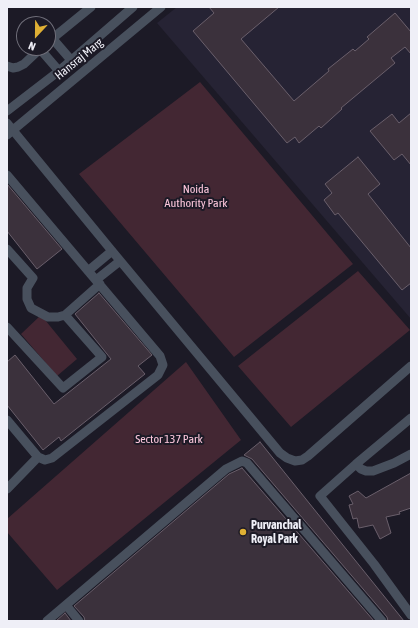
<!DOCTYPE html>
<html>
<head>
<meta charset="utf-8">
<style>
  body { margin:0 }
  #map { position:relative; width:418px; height:628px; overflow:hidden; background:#1c1a26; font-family:"Asap Condensed",sans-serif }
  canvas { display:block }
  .frame { position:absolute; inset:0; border:8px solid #efeff7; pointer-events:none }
  .north { position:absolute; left:16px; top:16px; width:40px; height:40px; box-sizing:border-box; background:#1c1a26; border:1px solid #706f7a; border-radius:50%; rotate:202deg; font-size:11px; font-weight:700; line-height:16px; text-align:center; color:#efeff7 }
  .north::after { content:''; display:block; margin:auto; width:14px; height:18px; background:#e0b034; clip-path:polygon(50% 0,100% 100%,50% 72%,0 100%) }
</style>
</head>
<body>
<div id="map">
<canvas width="418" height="628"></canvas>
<div class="frame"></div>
<div class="north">N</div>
</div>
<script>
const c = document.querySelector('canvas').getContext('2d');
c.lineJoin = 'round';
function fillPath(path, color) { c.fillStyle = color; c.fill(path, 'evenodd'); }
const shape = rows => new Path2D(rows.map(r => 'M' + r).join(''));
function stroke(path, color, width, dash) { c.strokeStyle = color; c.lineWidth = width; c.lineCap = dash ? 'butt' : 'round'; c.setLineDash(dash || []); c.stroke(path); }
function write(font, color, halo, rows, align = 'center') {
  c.font = font + ' "Asap Condensed",sans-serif'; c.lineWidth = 4; c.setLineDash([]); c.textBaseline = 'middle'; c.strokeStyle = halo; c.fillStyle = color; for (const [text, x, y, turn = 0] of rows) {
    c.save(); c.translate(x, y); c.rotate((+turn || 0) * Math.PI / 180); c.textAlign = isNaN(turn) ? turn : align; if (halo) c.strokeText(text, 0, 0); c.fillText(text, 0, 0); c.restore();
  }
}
fillPath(shape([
  [177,7,411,7,411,319,157,23]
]), '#262334');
fillPath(shape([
  [200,82,353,264,234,357,79,174],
  [358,271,410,330,291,427,238,366],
  [41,315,77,359,57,376,21,334],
  [186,362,241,440,57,590,7,532,7,519]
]), '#432733');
const building = shape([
  [209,7,279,7,241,39,294,101,329,71,328,69,353,49,355,51,369,39,367,37,395,13,411,32,411,54,405,47,391,58,395,63,341,108,342,109,321,128,319,126,299,143,295,137,287,143,193,31,214,13,209,7],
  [411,113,411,165,402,154,394,160,370,131,392,114,399,123,411,113],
  [358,157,380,184,368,194,411,248,411,283,402,290,338,213,335,215,324,200,332,193,325,184,358,157],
  [7,184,62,249,37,269,7,231,7,184],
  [99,293,152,355,138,366,145,374,61,441,59,437,43,450,7,405,7,362,15,355,54,404,111,359,75,314,99,293],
  [260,442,404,621,388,621,387,617,252,459,244,455,260,442],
  [242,468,374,621,85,621,84,617,74,606,229,474,242,468],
  [411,473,411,508,399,512,400,514,386,517,391,533,380,539,373,525,359,528,357,518,353,519,349,505,353,504,349,496,358,491,366,498,411,473],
  [65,613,71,621,56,621,65,613]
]);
fillPath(building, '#3b313c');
stroke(building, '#6a5f6b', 1);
stroke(shape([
  [52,38,71,60],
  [48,42,91,7],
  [40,49,59,71],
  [7,66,13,68,18,67,24,64,41,48],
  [7,111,59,71,133,7],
  [7,123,112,251,280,453,287,458,295,461,302,460,308,456,411,366],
  [7,135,161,7],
  [7,175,160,356,163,365,158,375,52,458,45,460,38,457,7,420],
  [7,249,33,278,27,288,27,299,31,308,48,317,58,317,65,315,102,357,63,388,7,327],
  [88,271,112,251],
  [96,280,120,261],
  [65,315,100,284],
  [411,418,356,464,320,496,374,564,411,615],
  [356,464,361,469,366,471,373,471,394,463,411,454],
  [7,489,38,457],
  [66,605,79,621],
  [47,621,226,469,242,461,247,463,382,621]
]), '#48505d', 9);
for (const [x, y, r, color] of [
  [243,532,4,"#e0b034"]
]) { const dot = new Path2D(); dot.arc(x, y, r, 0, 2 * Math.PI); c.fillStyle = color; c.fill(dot); stroke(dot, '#1c1a26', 1.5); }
write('12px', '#efeff7', '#1c1a26', [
  ["Hansraj Marg",79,59,-39]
]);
write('12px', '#fdc7dc', '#1c1a26', [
  ["Noida",196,189],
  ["Authority Park",196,203],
  ["Sector 137 Park",169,439]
]);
write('bold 12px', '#efeff7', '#1c1a26', [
  ["Purvanchal",251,525],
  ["Royal Park",251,539]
], 'left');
</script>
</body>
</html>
